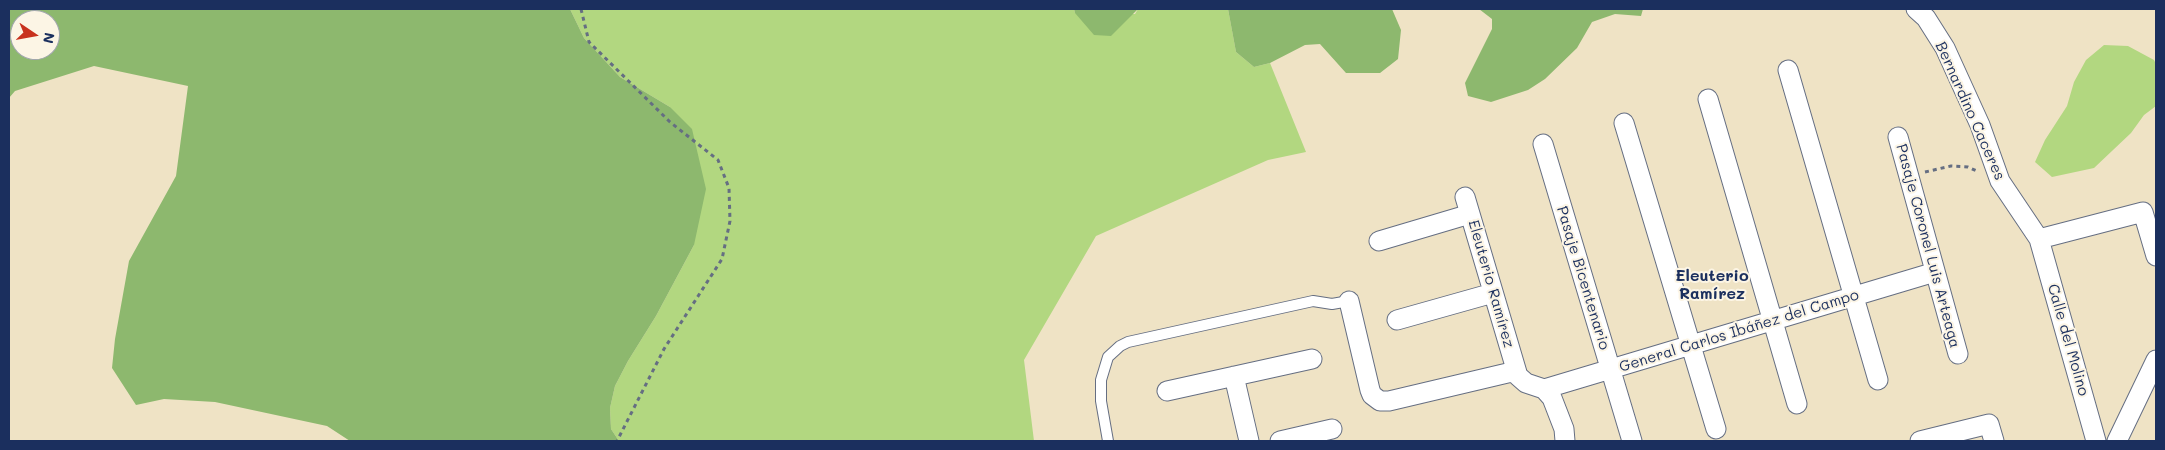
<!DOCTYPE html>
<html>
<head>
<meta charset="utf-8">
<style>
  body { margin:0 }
  #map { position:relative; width:2165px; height:450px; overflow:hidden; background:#efe3c5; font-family:Mali,sans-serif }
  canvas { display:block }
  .frame { position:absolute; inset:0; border:10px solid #1b2f5e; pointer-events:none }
  .north { position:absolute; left:10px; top:10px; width:50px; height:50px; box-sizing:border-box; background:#fcf5e5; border:1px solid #a2a6af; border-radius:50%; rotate:102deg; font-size:14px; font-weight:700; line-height:20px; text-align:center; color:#1b2f5e }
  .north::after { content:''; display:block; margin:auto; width:18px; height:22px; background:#c8321e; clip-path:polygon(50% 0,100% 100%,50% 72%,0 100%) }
</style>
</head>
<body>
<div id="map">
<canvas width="2165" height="450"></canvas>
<div class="frame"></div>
<div class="north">N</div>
</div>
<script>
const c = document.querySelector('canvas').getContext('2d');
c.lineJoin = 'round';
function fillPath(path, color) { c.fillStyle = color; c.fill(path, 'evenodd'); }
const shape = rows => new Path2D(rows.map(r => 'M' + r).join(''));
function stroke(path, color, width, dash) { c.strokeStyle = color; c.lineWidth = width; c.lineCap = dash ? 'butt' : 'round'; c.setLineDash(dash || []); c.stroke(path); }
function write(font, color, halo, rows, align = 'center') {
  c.font = font + ' Mali,sans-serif'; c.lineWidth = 4; c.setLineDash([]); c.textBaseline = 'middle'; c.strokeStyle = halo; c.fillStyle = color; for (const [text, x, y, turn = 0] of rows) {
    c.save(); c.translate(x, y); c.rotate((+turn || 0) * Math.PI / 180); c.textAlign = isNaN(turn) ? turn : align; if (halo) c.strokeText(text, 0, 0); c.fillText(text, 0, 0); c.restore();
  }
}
fillPath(shape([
  [570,9,1074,9,1075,13,1135,14,1138,9,1228,9,1236,52,1254,67,1270,63,1306,152,1268,160,1096,236,1024,360,1034,441,619,441,611,429,610,408,615,386,628,361,656,316,694,245,670,107,620,77,584,38],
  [2104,45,2128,46,2154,60,2156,64,2156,106,2144,115,2131,133,2094,168,2052,177,2035,162,2045,140,2067,106,2074,82,2086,60]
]), '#b2d780');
fillPath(shape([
  [9,9,570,9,584,38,620,77,670,107,692,129,706,189,694,245,656,316,628,361,615,386,610,408,611,429,619,441,350,441,327,426,215,402,164,399,136,405,112,368,115,339,129,261,176,176,188,86,94,66,15,91,9,98],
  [20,20,50,20,50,50,20,50],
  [1074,9,1138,9,1111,36,1094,35,1075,13],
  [1228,9,1392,9,1401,30,1398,59,1380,73,1346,73,1320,44,1305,45,1270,63,1254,67,1236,52],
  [1479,9,1643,9,1641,16,1615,14,1592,22,1577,48,1545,79,1528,90,1491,102,1468,96,1465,83,1492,29,1492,19]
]), '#8db86e');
const lane = shape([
  [1108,441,1101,401,1101,380,1108,357,1120,346,1128,342,1313,301,1332,304,1349,301]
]);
const street = shape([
  [1916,9,1926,18,1945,48,1980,125,2000,181,2039,239,2096,441],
  [1788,70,1878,380],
  [1708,99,1797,404],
  [1624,123,1716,429],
  [1898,137,1958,354],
  [1543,144,1632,441],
  [1465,197,1518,376,1526,383,1544,389,1552,398,1564,429,1565,441],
  [2039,239,2143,212,2156,256],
  [1379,241,1470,214],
  [1349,301,1370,390,1372,395,1380,401,1389,401,1516,371],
  [1397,320,1493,293],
  [1234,376,1249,441],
  [1544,389,1935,272],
  [1167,391,1312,359],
  [1280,441,1332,429],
  [1920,441,1989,424,1994,441],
  [2117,441,2156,360]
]);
stroke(lane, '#656e82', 12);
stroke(street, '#656e82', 21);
stroke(shape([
  [581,9,589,42,670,122,718,160,729,188,730,221,722,259,664,349,617,441],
  [1925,172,1951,166,1968,167,1979,172]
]), '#656e82', 3, [4, 4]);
stroke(lane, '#fff', 10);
stroke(street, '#fff', 19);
write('15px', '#1b2f5e', '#fcf5e5', [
  ["Bernardino Caceres",1970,111,66],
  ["Pasaje Coronel Luis Arteaga",1928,246,75],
  ["Pasaje Bicentenario",1583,278,73],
  ["Eleuterio Ramírez",1491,284,74],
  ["General Carlos Ibáñez del Campo",1739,331,-17],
  ["Calle del Molino",2068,340,74]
]);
write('bold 16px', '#1b2f5e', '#fcf5e5', [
  ["Eleuterio",1712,276],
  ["Ramírez",1712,294]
]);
</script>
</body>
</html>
